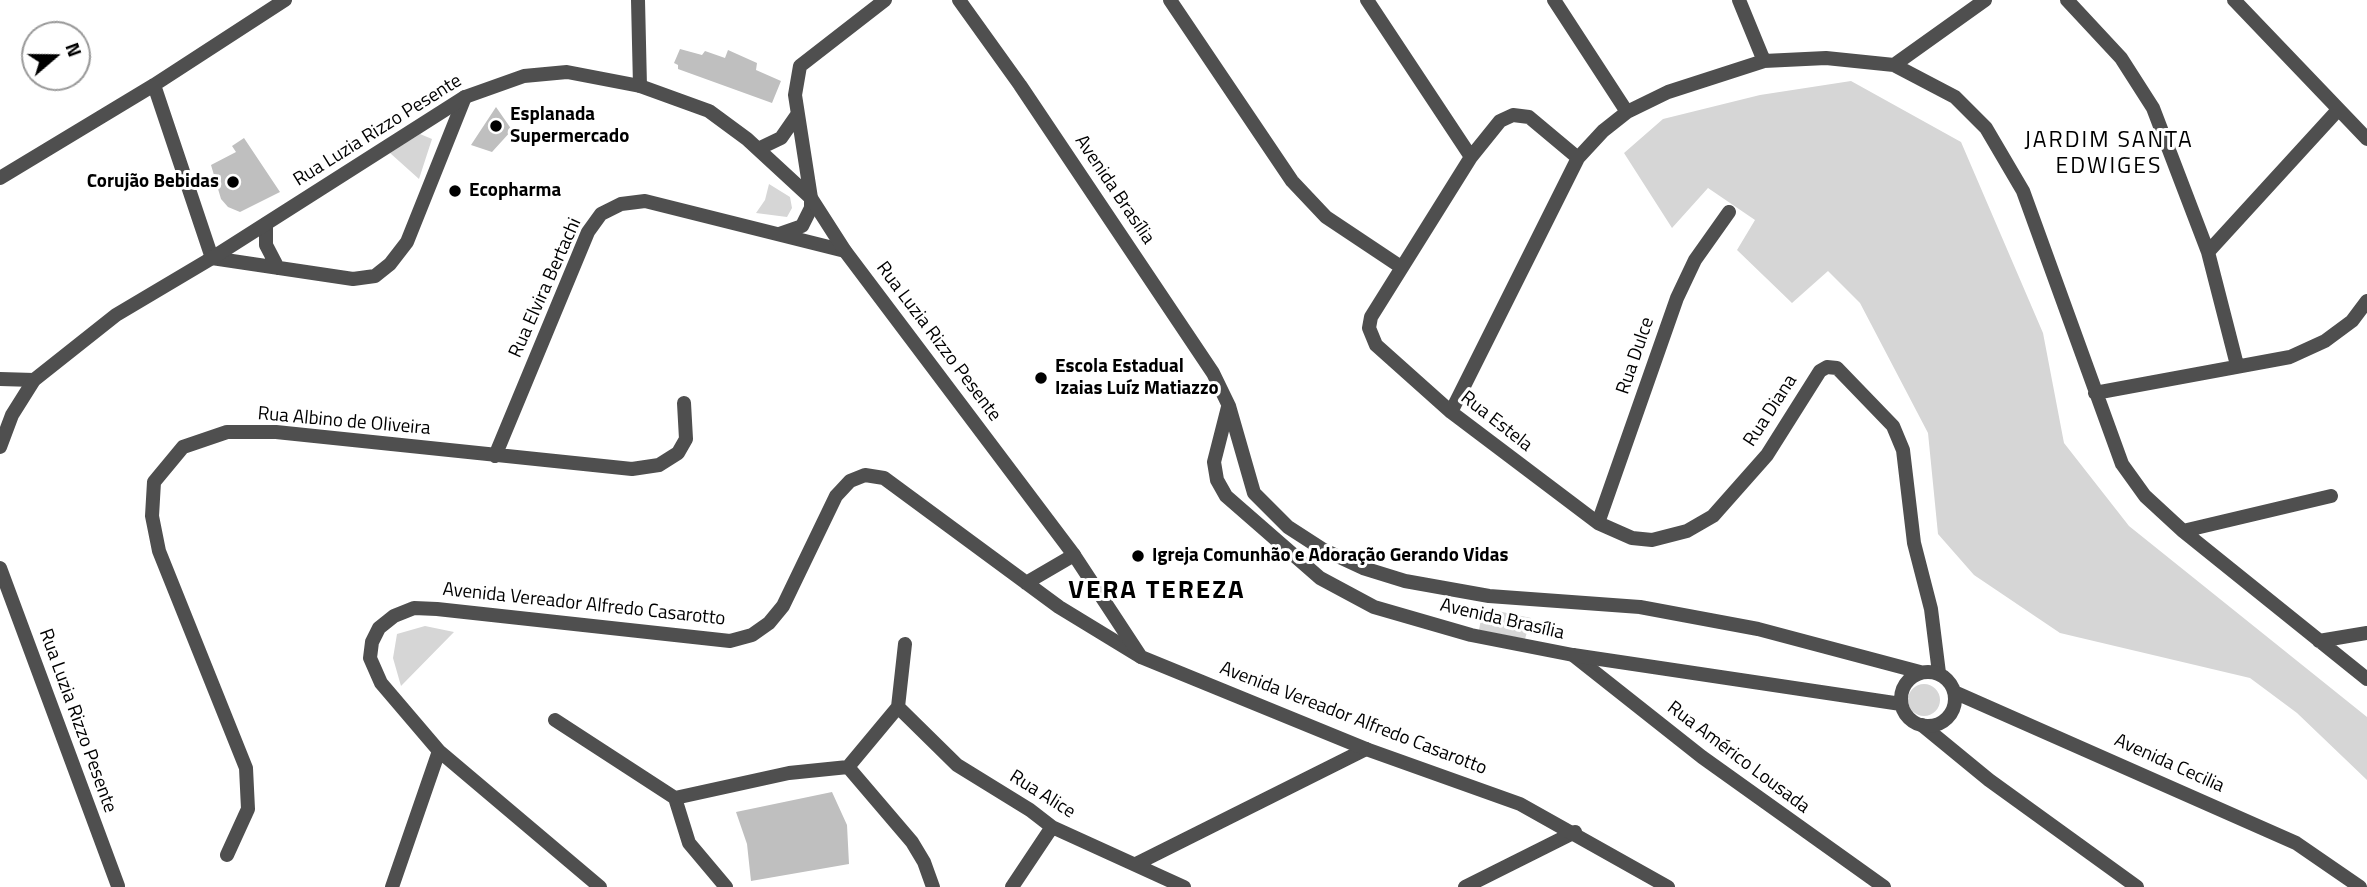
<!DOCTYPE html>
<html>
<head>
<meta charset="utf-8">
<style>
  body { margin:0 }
  #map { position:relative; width:2367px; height:887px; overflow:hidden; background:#fff; font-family:"Titillium Web",sans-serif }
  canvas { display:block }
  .north { position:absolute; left:21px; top:21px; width:70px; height:70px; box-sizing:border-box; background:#fff; border:2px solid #999; border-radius:50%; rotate:70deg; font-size:19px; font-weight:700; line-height:28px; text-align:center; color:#000 }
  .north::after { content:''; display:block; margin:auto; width:24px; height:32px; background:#000; clip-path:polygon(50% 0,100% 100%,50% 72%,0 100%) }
</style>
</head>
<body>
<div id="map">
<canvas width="2367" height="887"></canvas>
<div class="north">N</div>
</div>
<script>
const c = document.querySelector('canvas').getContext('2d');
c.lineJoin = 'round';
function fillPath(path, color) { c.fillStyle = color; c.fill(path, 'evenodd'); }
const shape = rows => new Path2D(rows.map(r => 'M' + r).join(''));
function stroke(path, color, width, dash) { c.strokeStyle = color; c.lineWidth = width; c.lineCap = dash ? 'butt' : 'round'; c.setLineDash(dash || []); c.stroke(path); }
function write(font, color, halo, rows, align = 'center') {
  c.font = font + ' "Titillium Web",sans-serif'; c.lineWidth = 6; c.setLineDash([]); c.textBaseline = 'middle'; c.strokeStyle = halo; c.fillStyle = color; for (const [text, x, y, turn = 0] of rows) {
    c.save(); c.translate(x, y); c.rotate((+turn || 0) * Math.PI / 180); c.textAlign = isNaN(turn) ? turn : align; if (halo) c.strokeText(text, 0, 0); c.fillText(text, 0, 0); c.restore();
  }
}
fillPath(shape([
  [1851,81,1961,142,2043,333,2064,443,2129,526,2367,717,2367,780,2297,713,2250,678,2060,633,1974,575,1938,534,1928,433,1860,303,1828,271,1792,303,1737,250,1755,220,1708,188,1672,228,1624,153,1663,119,1760,95],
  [420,134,432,139,419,179,390,153],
  [769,184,790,197,792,208,787,217,756,213,765,200],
  [1483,608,1531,618,1525,639,1479,630],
  [425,626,454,632,401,686,393,658,397,634],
  '1908 700a16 16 0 1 1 32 0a16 16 0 1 1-32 0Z'
]), '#d6d6d6');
fillPath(shape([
  [680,49,702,55,705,51,725,58,728,50,757,63,756,70,781,81,772,103,678,69,678,65,674,63],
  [496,107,512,130,492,152,471,145],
  [244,138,280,192,240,212,228,207,221,199,211,165,236,152,232,146],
  [832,792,847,825,849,864,751,881,747,844,736,812]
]), '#bfbfbf');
stroke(shape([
  [638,0,640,86],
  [1170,0,1292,181,1326,217,1401,267],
  [1367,0,1471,157],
  [1554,0,1627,112],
  [1739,0,1764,61],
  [2067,0,2121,58,2153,108,2208,252,2237,365],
  [2234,0,2367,139],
  [1894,65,1985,0],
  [154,85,212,258,353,279,375,276,390,264,407,242,465,97],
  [1578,158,1529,117,1513,115,1500,121,1471,157,1371,317,1369,328,1376,345,1451,412,1598,523,1632,538,1652,540,1687,531,1713,516,1767,455,1820,371,1827,367,1837,368,1893,426,1903,450,1914,543,1931,609,1939,673],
  [0,178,154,85,285,0],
  [266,224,266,245,278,268],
  [779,234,802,226,811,208,811,198],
  [2208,252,2337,111],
  [0,379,34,380],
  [2095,393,2290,357,2325,341,2352,321,2367,301],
  [1451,412,1578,158,1603,131,1627,112,1668,92,1764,61,1826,58,1894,65,1955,97,1986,128,2023,191,2122,464,2145,496,2183,531,2367,679],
  [495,456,588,232,601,214,621,204,645,201,845,251],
  [1598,523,1677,298,1695,260,1729,212],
  [2183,531,2331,496],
  [0,568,118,886],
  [1026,583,1074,555],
  [2319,641,2367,633],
  [1573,655,1702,757,1884,887],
  [898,707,957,765,1030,810,1052,827,1184,887],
  [898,707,905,644],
  [555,720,675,798,789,773,848,767,912,842,924,862,933,887],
  [1922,725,1989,780,2137,887],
  [848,767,898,707],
  [675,798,689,843,726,887],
  [227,855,248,809,246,768,159,551,152,516,154,482,183,447,227,432,276,432,632,469,659,465,678,453,686,439,684,403],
  [1136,864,1366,749],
  [392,887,439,751],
  [600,887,439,751,381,683,370,658,372,642,379,628,394,616,414,608,437,609,730,641,752,635,769,623,783,606,836,496,850,481,865,475,884,478,1059,607,1141,657],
  [1012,887,1052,827],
  [1465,887,1575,832]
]), '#4f4f4f', 14);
stroke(shape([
  [959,0,1020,85,1213,373,1229,406,1254,493,1288,527,1322,549,1363,568,1405,581,1489,596,1640,607,1758,629,1920,672],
  [758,149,781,138,797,115],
  [811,198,795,95,800,66,885,0],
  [1228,407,1214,462,1217,480,1226,496,1320,578,1374,607,1471,635,1573,655,1901,704],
  [0,447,12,415,34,380,116,315,212,258,465,97,524,76,567,72,640,86,709,111,747,139,811,198,845,251,1074,555,1141,657,1366,749,1520,804,1668,887],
  '1901 699a27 27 0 1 1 54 0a27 27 0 1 1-54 0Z',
  [1954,692,2296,843,2360,887]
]), '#4f4f4f', 14);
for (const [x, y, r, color] of [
  [496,126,7,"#000"],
  [233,182,7,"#000"],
  [455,191,7,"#000"],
  [1041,378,7,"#000"],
  [1138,556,7,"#000"]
]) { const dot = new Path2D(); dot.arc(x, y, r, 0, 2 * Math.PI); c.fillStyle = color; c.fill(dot); stroke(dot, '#fff', 2.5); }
write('bold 19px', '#000', '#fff', [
  ["Esplanada",510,115],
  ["Supermercado",510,137],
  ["Corujão Bebidas",219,182,"right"],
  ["Ecopharma",469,191],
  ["Escola Estadual",1055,367],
  ["Izaias Luíz Matiazzo",1055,389],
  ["Igreja Comunhão e Adoração Gerando Vidas",1152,556]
], 'left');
write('19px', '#000', '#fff', [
  ["Rua Luzia Rizzo Pesente",378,131,-32],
  ["Avenida Brasília",1114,190,56],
  ["Rua Elvira Bertachi",546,288,-66],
  ["Rua Luzia Rizzo Pesente",938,342,53],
  ["Rua Dulce",1636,356,-71],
  ["Rua Diana",1771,411,-57],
  ["Rua Albino de Oliveira",344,422,5],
  ["Rua Estela",1496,422,38],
  ["Avenida Vereador Alfredo Casarotto",584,605,6],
  ["Avenida Brasília",1502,620,13],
  ["Avenida Vereador Alfredo Casarotto",1353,719,21],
  ["Rua Luzia Rizzo Pesente",77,721,70],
  ["Rua Américo Lousada",1738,758,37],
  ["Avenida Cecilia",2169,764,24],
  ["Rua Alice",1042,795,32]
]);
c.letterSpacing = '2px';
write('23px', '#000', '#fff', [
  ["JARDIM SANTA",2109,141],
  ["EDWIGES",2109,167]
]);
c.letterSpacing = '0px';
c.letterSpacing = '2px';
write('bold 26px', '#000', '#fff', [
  ["VERA TEREZA",1157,592]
]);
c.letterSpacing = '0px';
</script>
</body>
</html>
